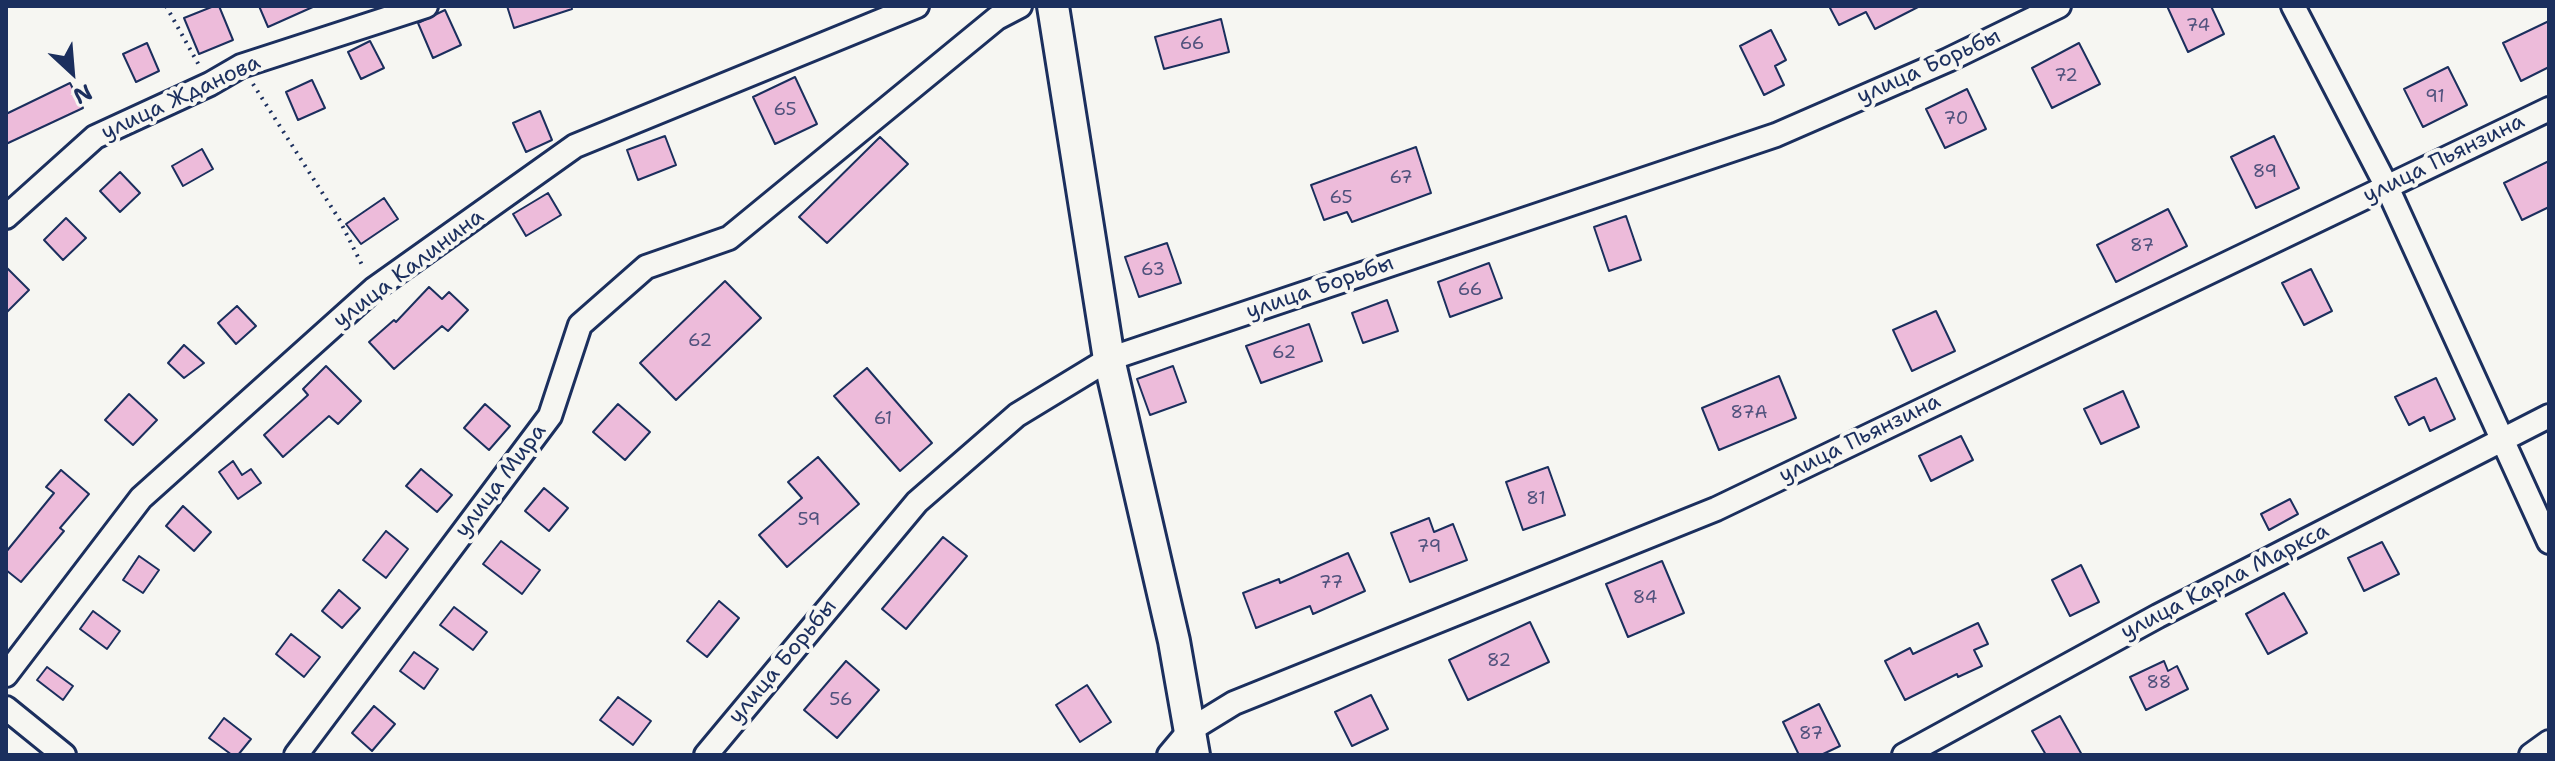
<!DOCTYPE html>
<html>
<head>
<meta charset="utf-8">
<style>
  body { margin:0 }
  #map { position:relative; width:2555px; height:761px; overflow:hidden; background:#f6f6f2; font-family:"Shantell Sans",sans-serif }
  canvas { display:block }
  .frame { position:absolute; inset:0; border:8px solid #1b2f5e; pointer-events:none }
  .north { position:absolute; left:32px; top:32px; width:80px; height:80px; -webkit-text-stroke:6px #f6f6f2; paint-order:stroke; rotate:154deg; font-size:22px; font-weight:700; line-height:32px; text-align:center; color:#1b2f5e }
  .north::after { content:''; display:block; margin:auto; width:28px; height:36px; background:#1b2f5e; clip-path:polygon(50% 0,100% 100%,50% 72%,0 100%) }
</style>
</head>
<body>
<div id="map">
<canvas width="2555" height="761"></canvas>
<div class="frame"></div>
<div class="north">N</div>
</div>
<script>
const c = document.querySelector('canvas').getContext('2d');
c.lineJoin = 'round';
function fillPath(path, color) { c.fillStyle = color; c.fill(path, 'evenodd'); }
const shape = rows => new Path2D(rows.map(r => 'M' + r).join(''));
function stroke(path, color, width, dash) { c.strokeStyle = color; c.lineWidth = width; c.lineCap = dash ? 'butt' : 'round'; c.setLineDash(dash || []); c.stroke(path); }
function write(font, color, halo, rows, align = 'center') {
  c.font = font + ' "Shantell Sans",sans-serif'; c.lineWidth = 8; c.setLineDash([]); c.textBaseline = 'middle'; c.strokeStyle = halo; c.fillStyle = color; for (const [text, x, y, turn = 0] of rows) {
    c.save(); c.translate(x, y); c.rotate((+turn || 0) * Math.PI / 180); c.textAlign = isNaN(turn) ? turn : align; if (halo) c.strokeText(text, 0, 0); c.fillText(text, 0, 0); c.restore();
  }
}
const building = shape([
  [214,6,219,6,233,40,199,54,184,18,214,6],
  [259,6,315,6,268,27,259,6],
  [507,6,571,6,572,9,514,28,507,6],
  [1829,6,1920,6,1875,29,1866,12,1839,25,1829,6],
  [2167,6,2211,6,2224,34,2188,52,2167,6],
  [445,10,461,45,433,58,418,23,445,10],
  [1221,19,1229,52,1164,69,1155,37,1221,19],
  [2549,21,2549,67,2521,81,2503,43,2549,21],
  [1771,30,1786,60,1775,66,1784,85,1764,95,1740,46,1771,30],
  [370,41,384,68,361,79,348,52,370,41],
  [147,43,159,71,136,82,123,54,147,43],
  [2079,43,2100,84,2052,108,2032,68,2079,43],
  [2448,67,2467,105,2423,127,2404,89,2448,67],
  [795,77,817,124,775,144,753,97,795,77],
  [312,80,325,108,298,120,286,92,312,80],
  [70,83,83,108,6,144,6,114,70,83],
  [1967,89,1986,129,1945,148,1926,109,1967,89],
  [540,111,552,140,526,152,513,123,540,111],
  [665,136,676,165,638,180,627,150,665,136],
  [2274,136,2299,188,2256,208,2231,157,2274,136],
  [880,137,908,164,827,243,799,217,880,137],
  [1416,147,1431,193,1352,222,1347,212,1324,220,1311,185,1416,147],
  [202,149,213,169,183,186,172,166,202,149],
  [2549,161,2549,207,2522,220,2504,183,2549,161],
  [120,172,140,193,120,212,100,191,120,172],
  [548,193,561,215,526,236,513,214,548,193],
  [384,198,398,219,361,244,346,224,384,198],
  [2168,209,2187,246,2116,282,2097,245,2168,209],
  [1626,216,1641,260,1609,271,1594,227,1626,216],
  [66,218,86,238,63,260,44,240,66,218],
  [1167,243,1181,283,1139,297,1125,257,1167,243],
  [1489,263,1502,298,1450,317,1438,282,1489,263],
  [6,267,29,290,6,313,6,267],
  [2311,269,2332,311,2304,325,2282,283,2311,269],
  [725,281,761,318,676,400,640,363,725,281],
  [429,287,442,299,449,292,468,310,448,331,442,326,394,369,369,342,394,320,396,322,429,287],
  [1387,300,1398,331,1363,343,1352,313,1387,300],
  [237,306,256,326,236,344,218,323,237,306],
  [1936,311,1955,351,1912,371,1893,330,1936,311],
  [1309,324,1322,361,1261,383,1246,346,1309,324],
  [184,345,204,363,184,378,168,363,184,345],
  [326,366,361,401,338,424,329,416,283,457,264,435,308,395,303,389,326,366],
  [1173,366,1186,402,1150,415,1137,379,1173,366],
  [867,368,932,443,900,471,834,396,867,368],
  [1779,376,1796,418,1719,450,1702,408,1779,376],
  [2436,378,2455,419,2430,431,2424,417,2409,425,2395,397,2436,378],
  [2123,391,2139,427,2101,444,2084,409,2123,391],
  [129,394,157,420,133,445,105,420,129,394],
  [485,404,510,426,489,450,464,428,485,404],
  [618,404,650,432,625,460,593,432,618,404],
  [1961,436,1973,460,1931,481,1919,456,1961,436],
  [818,457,859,504,787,567,759,535,802,498,788,482,818,457],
  [233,461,242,475,251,469,261,483,238,499,219,472,233,461],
  [1548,467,1565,515,1523,530,1506,482,1548,467],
  [421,469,452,495,437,512,406,486,421,469],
  [61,470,89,494,60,528,64,531,21,582,6,570,6,552,54,493,46,487,61,470],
  [544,488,568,508,549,531,525,511,544,488],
  [2290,499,2298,514,2269,530,2261,514,2290,499],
  [183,506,211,532,194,551,166,526,183,506],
  [1429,518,1434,532,1453,524,1467,560,1410,582,1391,533,1429,518],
  [386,531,408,549,386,578,363,560,386,531],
  [943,537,967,556,906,629,882,609,943,537],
  [501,541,540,570,522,594,483,564,501,541],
  [2382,542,2399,574,2364,591,2348,558,2382,542],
  [1348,553,1365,591,1313,614,1310,606,1256,628,1243,593,1279,579,1280,583,1348,553],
  [139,556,159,570,143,593,123,580,139,556],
  [1662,561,1684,613,1628,637,1606,584,1662,561],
  [2081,565,2099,602,2070,616,2052,580,2081,565],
  [339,590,360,608,342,628,322,611,339,590],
  [2284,593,2307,633,2268,654,2246,614,2284,593],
  [719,601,739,618,707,657,687,641,719,601],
  [454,607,487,632,473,650,440,625,454,607],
  [93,611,120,631,107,649,80,629,93,611],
  [1530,622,1549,662,1468,700,1449,660,1530,622],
  [1978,623,1988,644,1974,650,1982,666,1958,677,1957,674,1905,700,1885,661,1910,648,1913,654,1978,623],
  [291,634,320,657,304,677,276,654,291,634],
  [414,652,438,669,424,689,400,671,414,652],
  [846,661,879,690,837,738,804,710,846,661],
  [2164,661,2168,671,2177,666,2188,689,2146,710,2130,677,2164,661],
  [47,667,73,686,63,700,37,680,47,667],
  [1087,685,1111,722,1080,742,1056,705,1087,685],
  [1371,695,1388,729,1352,746,1335,712,1371,695],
  [618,697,651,721,633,745,600,720,618,697],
  [1819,704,1840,746,1821,755,1799,755,1783,722,1819,704],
  [374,706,395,724,372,751,352,733,374,706],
  [2060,716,2082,755,2046,755,2032,731,2060,716],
  [224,718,251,739,238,755,232,755,209,738,224,718]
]);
fillPath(building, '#edbbda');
stroke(building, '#1b2f5e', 2);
const street = shape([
  [2293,6,2387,187,2549,542],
  [6,217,95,137,210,84,241,66,426,6],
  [6,675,141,498,374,289,575,146,917,6],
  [6,708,64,755],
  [296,755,550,416,580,325,646,267,729,238,997,18,1020,6],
  [706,755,917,502,1017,415,1109,359,1776,135,1948,60,2059,6],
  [1169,755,1190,730,1234,703,1716,509,2549,109],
  [1904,755,2158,616,2549,416],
  [2531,755,2549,742]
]);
const secondary = shape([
  [1053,6,1109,359,1174,641,1194,755]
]);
stroke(street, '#1b2f5e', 28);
stroke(secondary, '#1b2f5e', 36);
stroke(shape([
  [166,6,200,67],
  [253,84,339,219,364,269]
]), '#1b2f5e', 4, [2, 6]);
stroke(street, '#f6f6f2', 22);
stroke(secondary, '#f6f6f2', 30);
write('18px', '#50527d', null, [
  ["74",2198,26],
  ["66",1192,44],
  ["72",2066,76],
  ["91",2435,97],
  ["65",785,110],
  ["70",1956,119],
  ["89",2265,172],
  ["67",1401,178],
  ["65",1341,198],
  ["87",2142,246],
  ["63",1153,270],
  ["66",1470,290],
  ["62",700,341],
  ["62",1284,353],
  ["87А",1749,413],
  ["61",883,419],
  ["81",1536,499],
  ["59",809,520],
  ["79",1429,547],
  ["77",1331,583],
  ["84",1645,598],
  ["82",1499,661],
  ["88",2159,683],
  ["56",841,700],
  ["87",1811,734]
]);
write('22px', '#1b2f5e', '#f6f6f2', [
  ["улица Борьбы",1929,67,-24],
  ["улица Жданова",181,98,-25],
  ["улица Пьянзина",2444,159,-26],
  ["улица Калинина",409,269,-37],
  ["улица Борьбы",1320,288,-19],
  ["улица Пьянзина",1860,439,-26],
  ["улица Мира",501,481,-53],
  ["улица Карла Маркса",2225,582,-27],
  ["улица Борьбы",783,662,-50]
]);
</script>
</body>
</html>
